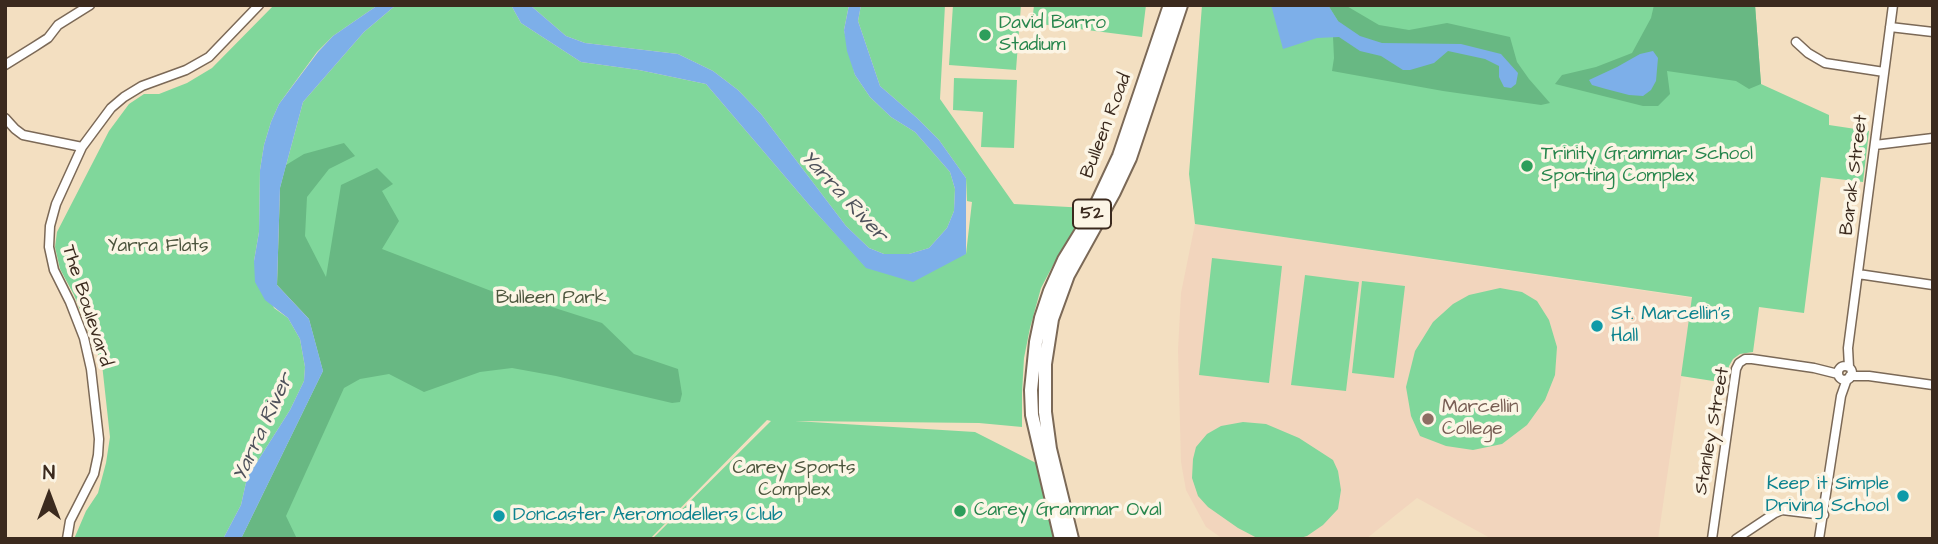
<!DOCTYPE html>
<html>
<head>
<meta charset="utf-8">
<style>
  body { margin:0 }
  #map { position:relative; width:1938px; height:544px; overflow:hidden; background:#f3dfc1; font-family:"Architects Daughter",sans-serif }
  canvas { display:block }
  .frame { position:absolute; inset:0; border:7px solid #3b2a1e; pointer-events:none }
  .north { position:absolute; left:14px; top:460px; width:70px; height:70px; -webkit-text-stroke:5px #fcf5e5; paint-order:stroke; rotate:0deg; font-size:19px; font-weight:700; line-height:28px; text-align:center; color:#3b2a1e }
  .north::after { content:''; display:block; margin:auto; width:24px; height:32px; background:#3b2a1e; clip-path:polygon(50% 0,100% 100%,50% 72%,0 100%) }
</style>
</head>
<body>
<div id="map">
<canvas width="1938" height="544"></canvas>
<div class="frame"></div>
<div class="north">N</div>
</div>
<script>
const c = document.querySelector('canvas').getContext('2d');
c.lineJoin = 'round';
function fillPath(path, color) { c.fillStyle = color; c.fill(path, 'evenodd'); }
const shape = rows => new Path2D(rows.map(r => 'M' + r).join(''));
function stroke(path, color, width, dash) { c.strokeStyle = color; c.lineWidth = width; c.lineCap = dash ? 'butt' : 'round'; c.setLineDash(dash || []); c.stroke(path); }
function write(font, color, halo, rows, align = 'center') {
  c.font = font + ' "Architects Daughter",sans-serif'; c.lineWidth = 7; c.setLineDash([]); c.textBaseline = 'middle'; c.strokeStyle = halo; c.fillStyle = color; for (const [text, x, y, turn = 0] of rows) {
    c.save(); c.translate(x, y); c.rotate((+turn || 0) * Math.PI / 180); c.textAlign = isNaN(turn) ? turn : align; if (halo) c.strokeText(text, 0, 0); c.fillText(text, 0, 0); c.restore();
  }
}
fillPath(shape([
  [1195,224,1693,298,1658,539,1492,539,1417,498,1366,539,1223,539,1206,527,1186,490,1181,462,1178,350,1181,293]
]), '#f2d5bd');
fillPath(shape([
  [274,5,378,5,333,36,317,52,279,104,271,122,264,145,260,170,259,232,254,261,274,308,288,318,300,339,305,367,304,381,290,410,247,478,241,505,223,539,74,539,86,511,98,493,106,463,110,437,102,364,74,295,60,269,55,247,57,232,109,131,129,104,144,94,159,94,187,83,212,68],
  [396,5,511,5,521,23,581,62,639,70,706,84,811,207,866,267,966,254,972,202,967,201,966,178,939,140,917,118,880,86,858,21,861,5,945,5,940,99,1014,204,1087,208,1059,254,1041,288,1030,328,1024,358,1022,393,1022,427,979,423,795,421,975,432,1036,463,1055,539,652,539,771,421,767,420,650,539,241,539,323,371,309,319,280,188,303,102,364,32],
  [530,5,849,5,844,30,855,75,870,97,891,117,915,132,950,172,955,189,954,211,947,228,929,248,909,254,884,254,869,248,846,226,761,114,738,90,713,71,678,54,585,43,566,36],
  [953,5,1021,5,1016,70,949,65],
  [1034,5,1146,5,1142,37,1032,23],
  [1202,5,1755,5,1761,84,1829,115,1829,125,1869,131,1863,182,1821,177,1804,313,1759,307,1753,352,1740,354,1733,359,1729,366,1726,383,1681,376,1692,297,1195,224,1189,174],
  [954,78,1017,80,1014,148,981,147,983,112,953,110],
  [1212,258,1282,266,1269,383,1199,375],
  [1305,275,1359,282,1346,391,1291,385],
  [1362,281,1405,286,1394,378,1352,373],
  [1500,288,1522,292,1537,301,1549,320,1557,347,1555,375,1545,400,1527,425,1502,444,1473,450,1446,446,1420,436,1411,416,1406,387,1415,351,1433,322,1453,304,1469,295],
  [1243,422,1266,424,1299,438,1333,460,1338,471,1341,490,1338,509,1323,525,1307,536,1297,539,1259,539,1238,528,1208,507,1198,496,1192,478,1193,459,1196,447,1207,434,1221,426]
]), '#80d79b');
fillPath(shape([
  [1328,5,1345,5,1379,25,1409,30,1447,23,1510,37,1517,62,1529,79,1550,103,1541,105,1443,91,1332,71,1334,58,1333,37,1338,21],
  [1654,5,1755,5,1761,84,1749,89,1736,81,1667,71,1670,94,1658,106,1643,106,1555,84,1562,75,1596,67,1632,53,1651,18],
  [344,143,355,156,329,169,307,197,305,236,326,277,341,185,377,168,393,184,382,191,399,221,382,249,525,304,533,301,602,323,634,354,678,369,682,394,680,402,672,403,556,376,512,368,480,372,424,392,389,374,360,379,344,388,286,516,297,539,241,539,323,371,309,319,277,285,280,188,286,165,304,154]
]), '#68b883');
fillPath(shape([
  [378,5,396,5,364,32,303,102,280,188,277,285,309,319,323,371,241,539,223,539,241,505,247,478,290,410,304,381,305,367,300,339,288,318,265,300,255,282,254,261,259,232,260,170,264,145,271,122,279,104,318,52,333,36],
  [511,5,530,5,566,36,585,43,678,54,713,71,738,90,761,114,846,226,869,248,884,254,909,254,929,248,947,228,954,211,955,189,950,172,915,132,891,117,870,97,855,75,847,51,844,30,849,5,861,5,858,21,880,86,917,118,939,140,966,178,966,254,913,282,866,268,811,207,706,84,639,70,581,62,521,23],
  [1271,5,1328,5,1338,21,1360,36,1382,43,1461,44,1501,54,1518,73,1516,84,1511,88,1504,87,1499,77,1499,66,1485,59,1448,51,1434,63,1410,70,1403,70,1381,56,1360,51,1339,37,1317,38,1283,49],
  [1653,51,1658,58,1656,81,1651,90,1643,96,1629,95,1606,89,1592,85,1589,80,1617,67,1640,54]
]), '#7dafe9');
const minor = shape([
  [1890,27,1933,32],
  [1796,42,1808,53,1825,63,1884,72],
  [5,65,34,47,48,38,58,25,90,5],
  [5,118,15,129,23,135,82,147],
  [1875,145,1933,138],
  [1858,274,1933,285],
  '1838 373a7 7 0 1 1 14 0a7 7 0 1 1-14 0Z',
  [1849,367,1848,348,1893,5],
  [1850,376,1869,376,1933,385],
  [67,539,70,521,94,474,98,455,99,439,91,369,84,338,70,302,54,270,49,247,50,226,56,204,82,147,111,108,124,97,142,86,186,70,209,57,259,5],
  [1712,539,1736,369,1739,363,1745,359,1752,359,1814,368,1838,374],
  [1736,539,1775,513,1782,510,1824,515],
  [1819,539,1841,396,1847,379]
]);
const highway = shape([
  [1061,539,1032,415,1031,390,1036,342,1041,318,1050,291,1064,260,1091,216,1119,156,1170,5],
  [1072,539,1050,449,1045,412,1045,364,1052,319,1068,275,1114,192,1130,158,1181,5]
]);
stroke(minor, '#7b6957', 11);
stroke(highway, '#7b6957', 16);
stroke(minor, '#fff', 8);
stroke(highway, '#fff', 12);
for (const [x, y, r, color] of [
  [985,35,7,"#2e9e5b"],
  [1527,166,7,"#2e9e5b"],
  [1597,326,7,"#0f9aa8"],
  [1428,419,7,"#8d6e63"],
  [1903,496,7,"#0f9aa8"],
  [960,511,7,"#2e9e5b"],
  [499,516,7,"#0f9aa8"]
]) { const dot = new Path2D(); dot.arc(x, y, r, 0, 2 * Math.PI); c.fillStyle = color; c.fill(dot); stroke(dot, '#fcf5e5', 2.5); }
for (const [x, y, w] of [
  [1092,214,38]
]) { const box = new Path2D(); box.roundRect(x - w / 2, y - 14.5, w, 29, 5); c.fillStyle = '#fcf5e5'; c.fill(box); stroke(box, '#3b2a1e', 2); }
write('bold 18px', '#3b2a1e', null, [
  ["52",1092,214]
]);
write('19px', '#27864d', '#fcf5e5', [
  ["David Barro",999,24],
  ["Stadium",999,46],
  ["Trinity Grammar School",1541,155],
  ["Sporting Complex",1541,177],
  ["Carey Grammar Oval",974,511]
], 'left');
write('19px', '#3b2a1e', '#fcf5e5', [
  ["Bulleen Road",1107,126,-69],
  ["Barak Street",1855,175,-83],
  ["The Boulevard",86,306,72],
  ["Stanley Street",1713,431,-80]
]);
write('19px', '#4c553d', '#fcf5e5', [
  ["Yarra Flats",158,247],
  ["Bulleen Park",551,299],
  ["Carey Sports",794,469],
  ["Complex",794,491]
]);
write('19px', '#0d838f', '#fcf5e5', [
  ["St. Marcellin's",1611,315],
  ["Hall",1611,337],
  ["Keep it Simple",1889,485,"right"],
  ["Driving School",1889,507,"right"],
  ["Doncaster Aeromodellers Club",513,516]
], 'left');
write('19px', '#785e54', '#fcf5e5', [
  ["Marcellin",1442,408],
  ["College",1442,430]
], 'left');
write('italic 21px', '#4f525b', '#fcf5e5', [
  ["Yarra River",843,197,47],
  ["Yarra River",264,428,-65]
]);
</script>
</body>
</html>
